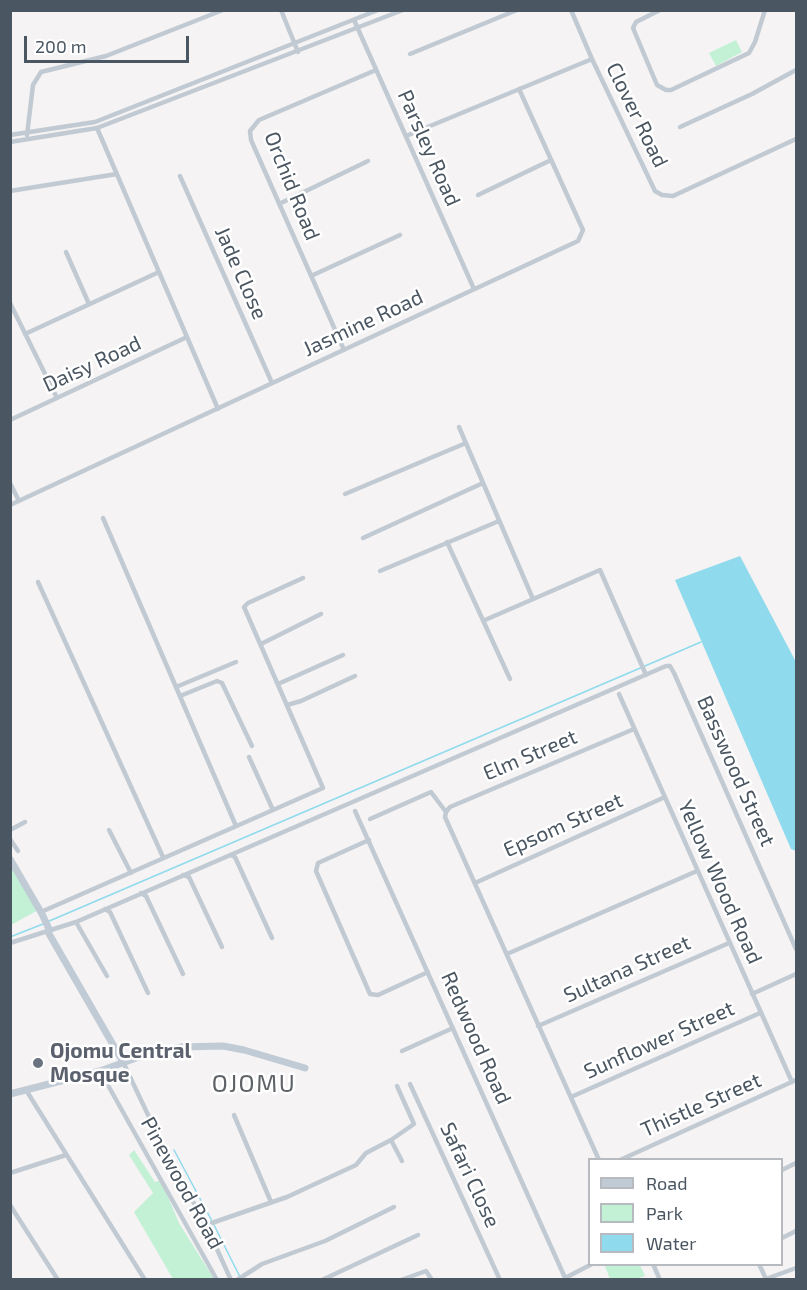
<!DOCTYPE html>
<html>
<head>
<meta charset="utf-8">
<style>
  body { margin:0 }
  #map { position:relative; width:807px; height:1290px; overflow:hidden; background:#f5f3f3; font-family:"Exo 2",sans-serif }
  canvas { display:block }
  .frame { position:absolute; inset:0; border:12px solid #4a5661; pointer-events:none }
  .legend { position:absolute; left:588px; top:1158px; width:195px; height:108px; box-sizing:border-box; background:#fff; border:2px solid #b7bbc0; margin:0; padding:8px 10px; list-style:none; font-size:18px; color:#4a5661 }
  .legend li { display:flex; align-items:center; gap:12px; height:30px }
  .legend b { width:30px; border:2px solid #b7bbc0 }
  .scale { position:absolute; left:24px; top:36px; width:165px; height:27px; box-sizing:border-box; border:3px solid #4a5661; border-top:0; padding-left:8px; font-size:18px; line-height:21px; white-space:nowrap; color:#4a5661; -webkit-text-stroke:4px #fff; paint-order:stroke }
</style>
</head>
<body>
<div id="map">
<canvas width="807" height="1290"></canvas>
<div class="frame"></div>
<ul class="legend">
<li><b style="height:8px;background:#c1cbd6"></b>Road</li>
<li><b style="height:16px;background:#c3f1d5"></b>Park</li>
<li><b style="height:16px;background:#90daee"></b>Water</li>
</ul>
<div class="scale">200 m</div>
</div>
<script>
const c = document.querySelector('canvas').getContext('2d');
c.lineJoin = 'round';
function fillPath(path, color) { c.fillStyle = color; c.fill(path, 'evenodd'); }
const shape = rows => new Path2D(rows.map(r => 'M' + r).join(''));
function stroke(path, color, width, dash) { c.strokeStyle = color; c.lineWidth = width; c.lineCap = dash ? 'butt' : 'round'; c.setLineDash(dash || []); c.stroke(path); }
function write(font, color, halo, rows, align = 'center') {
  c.font = font + ' "Exo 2",sans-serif'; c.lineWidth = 5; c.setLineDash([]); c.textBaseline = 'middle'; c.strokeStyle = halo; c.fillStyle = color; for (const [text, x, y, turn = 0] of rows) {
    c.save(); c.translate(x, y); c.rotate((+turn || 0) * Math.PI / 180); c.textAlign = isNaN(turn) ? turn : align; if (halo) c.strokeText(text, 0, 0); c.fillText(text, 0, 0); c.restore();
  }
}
fillPath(shape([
  [736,40,742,52,716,66,709,53],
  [10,855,42,908,11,925,10,925],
  [134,1150,155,1182,161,1180,179,1223,214,1279,173,1279,134,1212,153,1193,129,1155],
  [609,1265,640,1265,645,1276,636,1279,610,1279,605,1266]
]), '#c3f1d5');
fillPath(shape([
  [740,556,796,662,796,851,791,849,675,580]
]), '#90daee');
stroke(shape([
  [47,922,701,642],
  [10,937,43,924],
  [174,1150,212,1221],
  [214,1225,240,1277]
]), '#90daee', 1.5);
stroke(shape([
  [281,10,298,52],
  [571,10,592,59,655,191,662,195,673,196,796,139],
  [660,10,636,22,633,28,657,85,666,90,671,90,749,53,755,42,765,10],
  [354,20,474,289],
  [410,54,517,10],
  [680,127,752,94,796,70],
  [97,128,218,409],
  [10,135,95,122,378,10],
  [27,135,33,85,41,72,106,56,223,10],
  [406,136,592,59],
  [10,142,97,128,403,10],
  [180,176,272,383],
  [10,191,117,174],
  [478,195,551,160],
  [279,204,368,161],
  [66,252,89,304],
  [311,276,400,235],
  [10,303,57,398],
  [25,334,159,272],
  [344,350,251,140,250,131,259,120,376,70],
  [10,420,187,337],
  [459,427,533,599],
  [10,483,19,501],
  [345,494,466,443],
  [10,505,578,241,583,230,519,89],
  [103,518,236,826],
  [363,538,483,483],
  [447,542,510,679],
  [380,571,499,521],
  [38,582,163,857],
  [485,620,600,570,646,675],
  [261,644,321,614],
  [278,684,343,655],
  [176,687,236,662],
  [619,694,792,1082],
  [180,696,217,681,222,683,252,746],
  [287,705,301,701,355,676],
  [249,757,273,810],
  [355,811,566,1280],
  [370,819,431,792,446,812],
  [10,830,25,822],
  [109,830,131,873],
  [10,839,18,851],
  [369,840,318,863,316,871,370,994,378,995,428,972],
  [230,855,235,857,272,938],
  [183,875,189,877,222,947],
  [475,883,665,797],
  [141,893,146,896,183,974],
  [105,909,110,912,148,993],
  [41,912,323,788,244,607,248,603,303,578],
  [76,922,107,976],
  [10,943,76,922,666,666,670,666,674,673,796,949],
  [507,954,697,871],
  [752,994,796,974],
  [538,1026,729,943],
  [402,1051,453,1028],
  [123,1062,167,1155,206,1225,231,1280],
  [100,1071,217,1280],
  [410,1084,500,1280],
  [26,1090,145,1280],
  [571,1097,760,1013],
  [234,1115,271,1202],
  [391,1140,414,1124,397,1086],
  [599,1160,445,817,446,812,450,807,634,729],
  [620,1160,796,1080],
  [782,1170,796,1163],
  [10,1173,66,1155],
  [10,1205,58,1280],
  [206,1225,287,1197,356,1165,366,1153,391,1140,402,1161],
  [782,1238,796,1231],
  [653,1264,660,1280],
  [759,1264,766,1279],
  [565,1278,592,1264],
  [237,1280,262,1264,325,1241,394,1207],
  [322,1280,418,1235],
  [401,1280,426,1271,432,1280],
  [763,1280,796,1268]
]), '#c1cad2', 4.5);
stroke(shape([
  [10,859,42,914,49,929,48,932,123,1062],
  [10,1094,100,1071,139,1057,181,1047,223,1046,244,1050,305,1068]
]), '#c1cbd6', 7);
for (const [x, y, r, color] of [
  [38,1063,6,"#6b7280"]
]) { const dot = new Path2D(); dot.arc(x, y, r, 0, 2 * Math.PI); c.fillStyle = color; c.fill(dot); stroke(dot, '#fff', 2); }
write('21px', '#4a5661', '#fff', [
  ["Clover Road",637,115,64],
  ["Parsley Road",429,148,66],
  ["Orchid Road",292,186,68],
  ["Jade Close",241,273,66],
  ["Jasmine Road",363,323,-25],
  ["Daisy Road",92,364,-25],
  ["Elm Street",530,755,-23],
  ["Basswood Street",736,771,66],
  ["Epsom Street",563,825,-24],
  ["Yellow Wood Road",720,882,66],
  ["Sultana Street",627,969,-24],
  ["Redwood Road",476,1038,66],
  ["Sunflower Street",659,1040,-24],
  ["Thistle Street",701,1105,-24],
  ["Safari Close",470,1175,65],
  ["Pinewood Road",182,1183,61]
]);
write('bold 21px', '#5b616d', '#fff', [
  ["Ojomu Central",50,1051],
  ["Mosque",50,1075]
], 'left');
c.letterSpacing = '1.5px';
write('24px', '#5f6368', '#fff', [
  ["OJOMU",254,1084]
]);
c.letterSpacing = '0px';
</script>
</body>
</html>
